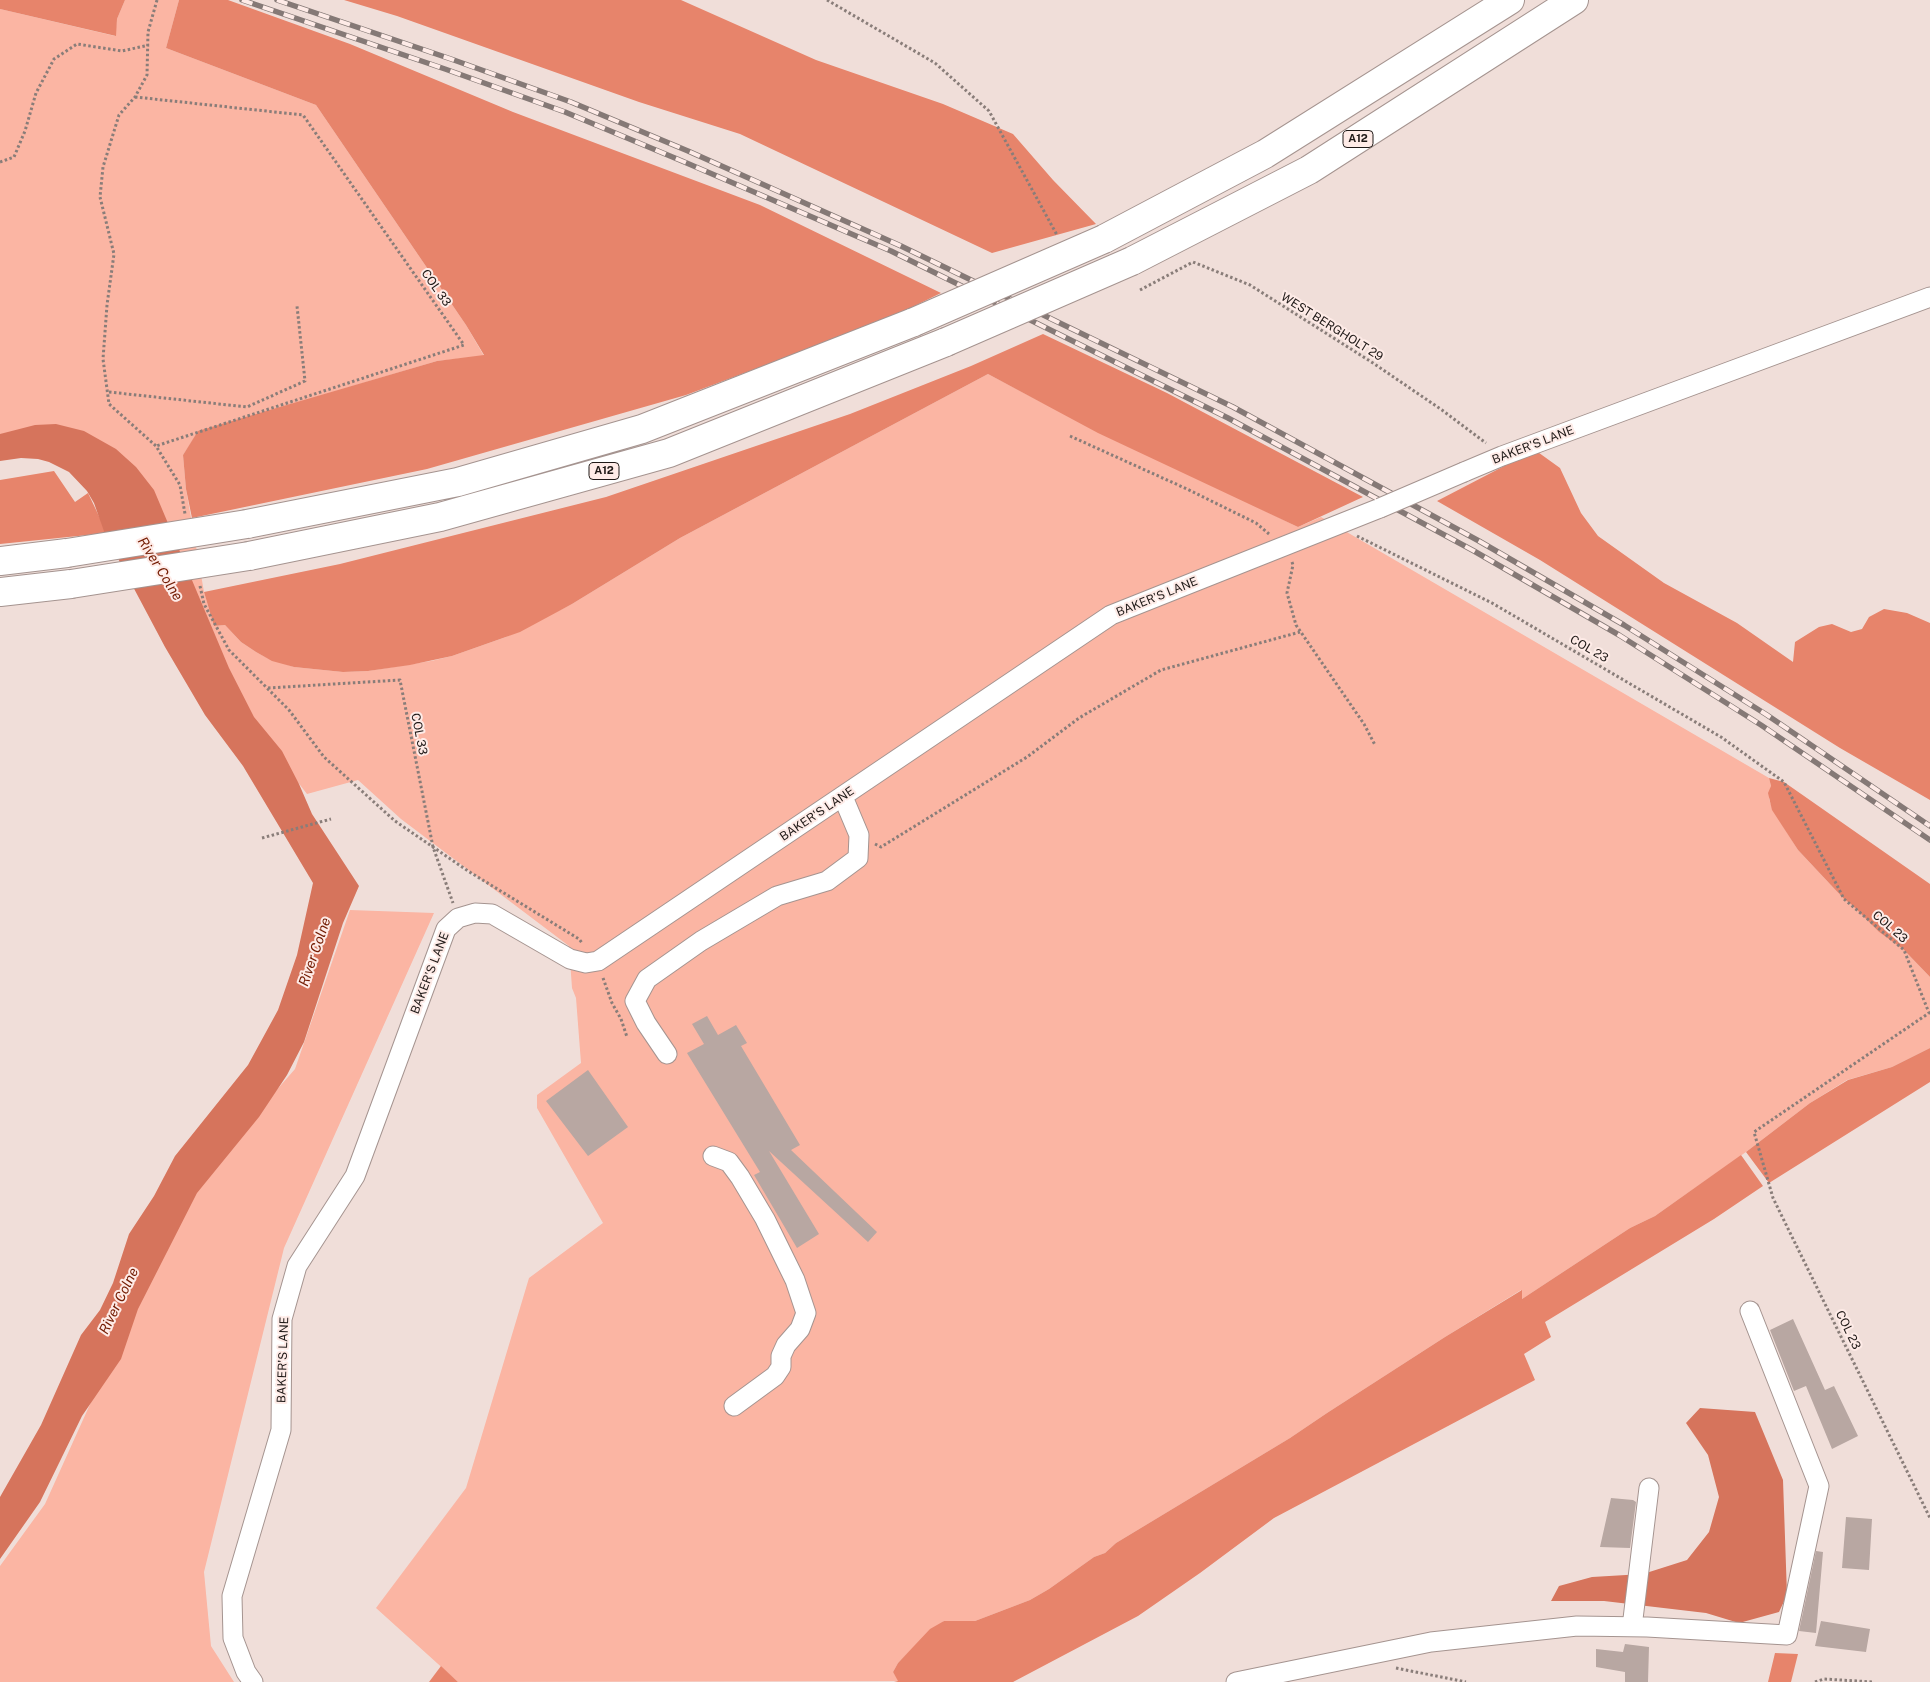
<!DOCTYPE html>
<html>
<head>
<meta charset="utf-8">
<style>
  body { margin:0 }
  canvas { display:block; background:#f0ded9 }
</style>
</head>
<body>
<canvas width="1930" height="1682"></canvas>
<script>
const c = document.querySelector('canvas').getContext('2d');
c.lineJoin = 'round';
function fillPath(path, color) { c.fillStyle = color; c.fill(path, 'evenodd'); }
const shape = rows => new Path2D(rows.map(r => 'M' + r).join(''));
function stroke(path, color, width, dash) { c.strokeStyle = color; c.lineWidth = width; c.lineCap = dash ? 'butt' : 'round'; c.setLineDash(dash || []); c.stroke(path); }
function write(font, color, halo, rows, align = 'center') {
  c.font = font + ' "Public Sans",sans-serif'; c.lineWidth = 4; c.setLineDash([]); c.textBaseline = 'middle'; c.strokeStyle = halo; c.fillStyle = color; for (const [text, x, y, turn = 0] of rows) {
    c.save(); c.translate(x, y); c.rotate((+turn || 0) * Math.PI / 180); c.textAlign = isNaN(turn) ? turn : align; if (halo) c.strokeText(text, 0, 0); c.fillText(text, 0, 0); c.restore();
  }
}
fillPath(shape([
  [125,0,179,0,166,48,316,105,466,325,484,356,437,361,198,432,183,455,186,489,204,592,214,626,225,625,241,642,256,652,267,658,294,667,343,672,368,671,431,661,452,656,506,637,572,604,680,538,988,374,1039,401,1298,527,1321,517,1769,778,1771,786,1769,799,1773,810,1798,850,1844,899,1852,905,1879,932,1904,950,1930,977,1930,1048,1892,1067,1847,1080,1810,1103,1746,1152,1655,1216,1630,1228,1522,1299,1521,1290,1445,1337,1327,1413,1290,1438,1116,1543,1105,1553,1094,1557,1049,1589,1030,1600,975,1621,944,1621,918,1643,898,1663,893,1672,899,1681,458,1682,376,1608,466,1488,529,1278,603,1223,537,1108,537,1095,581,1063,576,998,572,988,569,946,401,819,358,780,307,794,201,657,85,434,0,449,0,9,115,36,117,19],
  [350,910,434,913,284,1248,204,1572,211,1646,234,1682,0,1682,0,1566,45,1504,184,1196,295,1069]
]), '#fbb5a3');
fillPath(shape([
  [0,0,125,0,117,19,116,36,0,9],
  [179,0,228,0,350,44,513,112,760,205,941,293,888,319,686,395,427,469,192,518,186,489,183,455,198,431,437,361,484,355,466,325,316,105,166,48],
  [344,0,681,0,816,60,943,104,1013,134,1053,180,1096,224,992,253,740,134,639,102,397,16],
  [1043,334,1167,393,1363,497,1298,527,1098,433,988,374,680,538,572,604,520,632,452,656,410,665,368,671,343,672,294,667,272,661,256,652,241,642,225,625,214,626,204,592,340,564,606,497,850,414,971,366],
  [1535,450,1560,468,1581,513,1598,536,1664,583,1737,623,1793,662,1795,642,1819,627,1832,624,1851,632,1862,629,1869,617,1884,609,1907,613,1930,623,1930,800,1840,748,1540,560,1437,501],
  [54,471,75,502,88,493,107,533,0,544,0,480],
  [1769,778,1784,782,1930,884,1930,977,1904,950,1879,932,1852,905,1844,899,1798,850,1772,810,1768,793,1771,786],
  [1930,1048,1930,1082,1769,1183,1746,1152,1810,1103,1848,1080,1892,1067],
  [1741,1155,1763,1186,1714,1219,1545,1322,1551,1337,1524,1354,1535,1380,1274,1518,1200,1573,1138,1616,1013,1682,894,1682,898,1681,893,1672,898,1663,930,1629,944,1621,975,1621,1030,1600,1049,1589,1094,1557,1105,1553,1116,1543,1290,1438,1327,1413,1445,1337,1522,1290,1522,1299,1630,1228,1655,1216],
  [1775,1653,1798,1654,1791,1682,1768,1682],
  [441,1666,458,1682,429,1682]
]), '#e7846b');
fillPath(shape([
  [56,424,84,431,116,449,136,467,154,490,229,668,254,717,282,751,299,784,312,814,359,886,343,923,304,1042,287,1075,259,1117,197,1193,138,1309,121,1359,82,1416,40,1502,0,1559,0,1497,41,1425,81,1335,100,1310,113,1283,129,1234,154,1196,175,1156,248,1065,278,1010,297,955,313,883,243,766,205,715,165,647,105,534,94,503,87,491,69,472,49,462,38,459,21,458,0,461,0,434,35,425],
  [1700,1408,1755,1412,1783,1480,1787,1595,1779,1612,1739,1623,1706,1613,1604,1601,1551,1601,1559,1586,1592,1577,1643,1574,1687,1560,1709,1532,1719,1497,1708,1455,1686,1423]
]), '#d6745c');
fillPath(shape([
  [707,1016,718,1035,736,1025,747,1043,741,1046,800,1145,791,1150,877,1232,868,1242,769,1151,819,1234,797,1248,754,1175,760,1172,687,1053,704,1044,692,1024],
  [588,1070,628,1127,588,1156,546,1101],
  [1793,1319,1825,1390,1834,1386,1858,1436,1832,1449,1806,1386,1794,1391,1770,1330],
  [1611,1498,1633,1500,1636,1502,1630,1548,1600,1547],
  [1846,1517,1872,1519,1869,1570,1842,1568],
  [1816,1551,1823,1552,1816,1633,1799,1631],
  [1821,1621,1870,1629,1866,1652,1815,1646],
  [1625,1644,1649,1647,1648,1682,1625,1682,1625,1672,1596,1667,1596,1649,1623,1652]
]), '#b8a7a2');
const minor = shape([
  [1464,472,1502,456,1930,297],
  [667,1054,646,1023,635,1001,647,979,701,941,777,896,827,881,858,858,859,835,843,797],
  [713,1156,729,1162,740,1177,765,1219,795,1280,806,1313,800,1329,786,1345,781,1356,781,1367,775,1376,734,1406],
  [1632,1627,1649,1488],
  [253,1682,246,1672,233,1638,232,1596,281,1430,282,1319,297,1266,355,1176,446,929,458,918,475,913,492,914,570,959,586,963,598,961,1111,615,1380,508],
  [1236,1682,1431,1642,1577,1626,1647,1627,1787,1635,1819,1486,1750,1311]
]);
const highway = shape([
  [1104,239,1265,154,1510,0],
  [1132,261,1309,170,1574,0],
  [247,524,458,482,642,429,914,322],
  [249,556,440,517,669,453,946,342],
  [0,561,67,553],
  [0,592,71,584]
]);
stroke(minor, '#a59490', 21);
stroke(highway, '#a59490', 30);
stroke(shape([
  [157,0,148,32,147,75,135,97,119,115,103,167,100,197,114,254,107,305,103,359,109,404,156,446,180,485,185,514],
  [827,0,935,63,989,111,1057,235],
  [135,97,303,115,464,345,156,446],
  [0,162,14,157,25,131,36,93,54,59,77,44,122,51,149,45],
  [1140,290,1193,262,1250,285,1373,363,1442,410,1486,443],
  [109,392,247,407,305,381,297,306],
  [1070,436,1187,489,1256,523,1269,534],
  [1357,536,1492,603,1721,737,1784,782,1844,899,1904,950,1929,1013,1754,1132,1773,1198,1930,1518],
  [1292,562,1293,565,1287,593,1296,625,1364,724,1375,745],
  [200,586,204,604,229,650,289,710,324,757,395,821,468,871,579,939,582,943],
  [268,688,400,680,433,847,453,903],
  [262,838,331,819],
  [875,844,881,847,1027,757,1079,718,1161,670,1300,632],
  [603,978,612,1003,621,1019,627,1037],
  [1396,1668,1466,1682],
  [1815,1682,1824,1679,1873,1682]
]), '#897d79', 3, [2.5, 2.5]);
stroke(minor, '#fff', 19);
stroke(highway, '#fff', 28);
const rail = shape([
  [242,0,445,69,565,112,682,161,891,251,1228,418,1474,551,1619,635,1761,725,1930,840],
  [277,0,451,59,571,102,688,151,901,246,1233,407,1479,541,1624,625,1767,715,1930,826]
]);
stroke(rail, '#857976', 5.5);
stroke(rail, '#feebe7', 4, [11]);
const minorBridge = shape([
  [1380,508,1464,472]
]);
const highwayBridge = shape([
  [914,322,1104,239],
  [946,342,1132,261],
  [67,553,247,524],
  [71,584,249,556]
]);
stroke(minorBridge, '#a59490', 21, []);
stroke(highwayBridge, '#a59490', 30, []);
stroke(minorBridge, '#fff', 19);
stroke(highwayBridge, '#fff', 28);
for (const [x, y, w] of [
  [1358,139,30],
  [604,471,30]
]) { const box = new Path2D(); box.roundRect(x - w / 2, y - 8.5, w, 17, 4); c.fillStyle = '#feebe7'; c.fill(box); stroke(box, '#1f1917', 1); }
write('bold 11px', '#1f1917', null, [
  ["A12",1358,139],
  ["A12",604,471]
]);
write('12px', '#1f1917', '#feebe7', [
  ["COL 33",436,288,55],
  ["WEST BERGHOLT 29",1332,327,32],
  ["BAKER'S LANE",1533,445,-21],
  ["BAKER'S LANE",1157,597,-22],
  ["COL 23",1589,649,30],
  ["COL 33",419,734,79],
  ["BAKER'S LANE",817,814,-34],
  ["COL 23",1890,927,41],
  ["BAKER'S LANE",430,973,-69],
  ["COL 23",1848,1330,64],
  ["BAKER'S LANE",283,1360,-88]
]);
write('italic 14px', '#731b02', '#feebe7', [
  ["River Colne",160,569,58],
  ["River Colne",315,952,-71],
  ["River Colne",119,1301,-64]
]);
</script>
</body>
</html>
